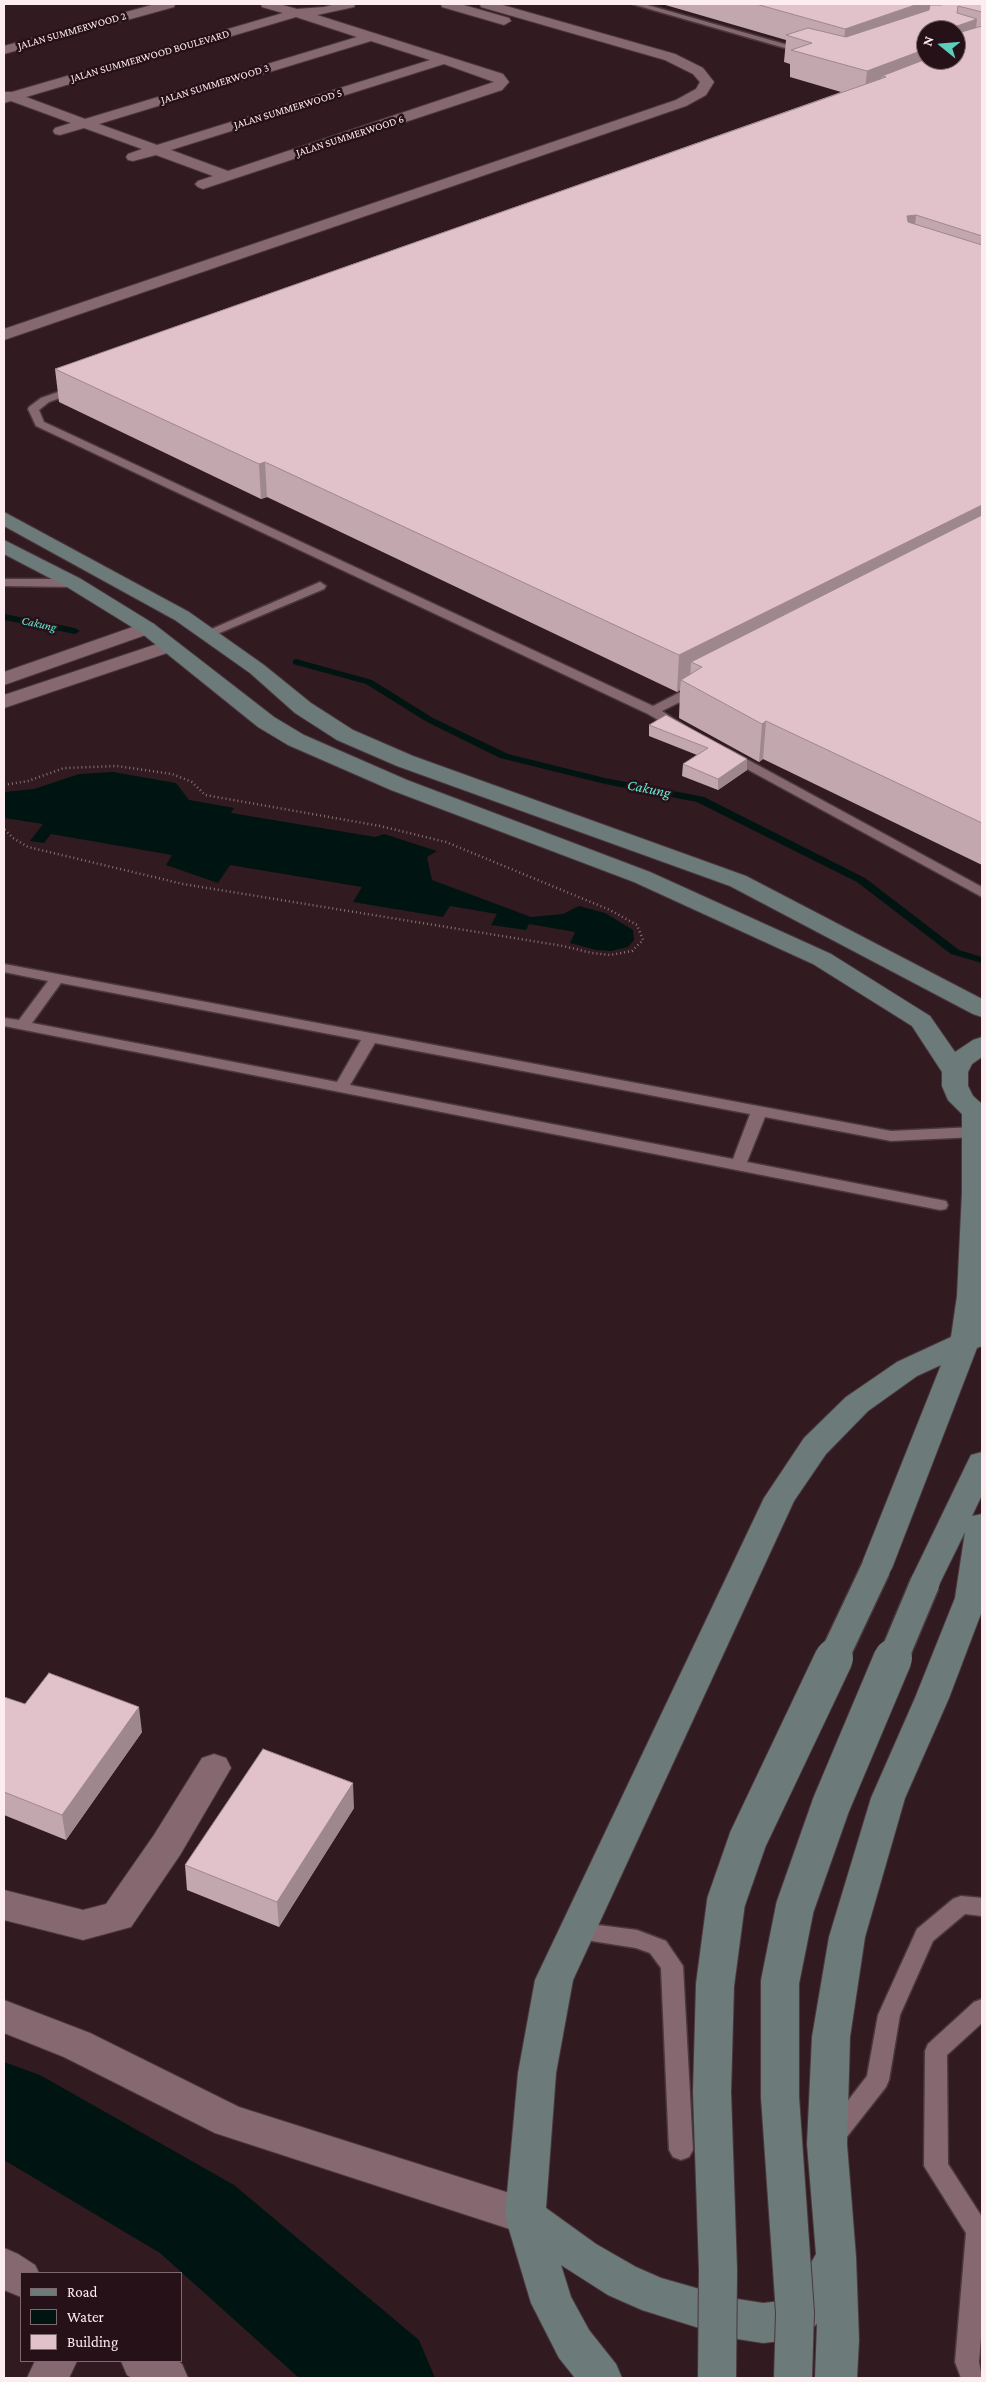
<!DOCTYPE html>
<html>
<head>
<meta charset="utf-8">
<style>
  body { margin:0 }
  #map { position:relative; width:986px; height:2382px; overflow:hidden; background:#321a21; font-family:"Crimson Pro",serif }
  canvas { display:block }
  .frame { position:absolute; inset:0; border:5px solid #fdecf0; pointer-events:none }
  .legend { position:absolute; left:20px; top:2272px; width:162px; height:90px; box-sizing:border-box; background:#271118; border:1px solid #7d696e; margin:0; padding:6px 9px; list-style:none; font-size:15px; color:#fdecf0 }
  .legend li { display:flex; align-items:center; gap:10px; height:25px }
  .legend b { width:25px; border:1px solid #7d696e }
  .north { position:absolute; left:916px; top:20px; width:50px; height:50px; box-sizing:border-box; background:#271118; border:1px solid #7d696e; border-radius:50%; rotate:287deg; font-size:14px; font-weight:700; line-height:20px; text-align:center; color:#fdecf0 }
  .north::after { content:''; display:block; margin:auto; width:18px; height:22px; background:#5cceba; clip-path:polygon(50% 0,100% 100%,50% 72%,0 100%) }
</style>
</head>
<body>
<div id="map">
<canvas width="986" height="2382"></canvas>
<div class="frame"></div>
<ul class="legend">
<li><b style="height:6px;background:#6c7a7a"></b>Road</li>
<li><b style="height:14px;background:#001511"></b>Water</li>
<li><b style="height:14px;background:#e2c2ca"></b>Building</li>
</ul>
<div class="north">N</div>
</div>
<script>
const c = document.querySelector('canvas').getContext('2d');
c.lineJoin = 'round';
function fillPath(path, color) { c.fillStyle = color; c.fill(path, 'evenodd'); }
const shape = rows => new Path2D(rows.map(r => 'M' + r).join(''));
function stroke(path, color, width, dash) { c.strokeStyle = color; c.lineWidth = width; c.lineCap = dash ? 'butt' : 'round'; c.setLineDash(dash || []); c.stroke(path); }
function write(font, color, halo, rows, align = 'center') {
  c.font = font + ' "Crimson Pro",serif'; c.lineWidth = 5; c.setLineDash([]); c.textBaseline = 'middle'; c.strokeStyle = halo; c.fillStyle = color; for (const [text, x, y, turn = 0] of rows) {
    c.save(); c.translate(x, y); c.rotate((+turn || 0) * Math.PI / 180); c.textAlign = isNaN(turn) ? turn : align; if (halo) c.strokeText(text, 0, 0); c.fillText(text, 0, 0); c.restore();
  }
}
fillPath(shape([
  [113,772,176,783,189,800,234,808,231,813,375,837,384,834,437,851,427,857,432,880,531,917,563,914,579,906,605,913,633,930,634,940,628,947,611,951,596,950,570,943,575,932,529,924,526,930,491,925,497,914,450,906,443,917,353,902,362,887,230,865,218,883,166,865,172,855,51,834,44,843,30,841,43,824,4,818,4,792,34,789,79,774]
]), '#001511');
fillPath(shape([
  [4,614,75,628,80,631,75,634,4,620,4,614],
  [296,659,372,680,433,718,508,754,605,778,704,797,865,878,959,950,982,957,982,963,951,954,857,882,697,802,605,784,500,758,427,722,366,684,293,664,293,660,296,659]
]), '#001511');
fillPath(shape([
  [4,2062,40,2075,234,2185,419,2340,435,2378,299,2378,160,2253,4,2160,4,2062]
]), '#001511');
const lane = shape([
  [632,4,644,4,809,51,802,53,632,4],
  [78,385,82,386,82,390,49,402,39,410,44,422,653,706,694,685,702,685,704,688,702,691,662,711,688,728,682,732,677,731,648,714,36,426,28,409,29,407,41,398,78,385],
  [4,579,74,579,80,583,74,587,4,586,4,579],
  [320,582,326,586,324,589,210,637,202,637,200,634,320,582],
  [728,749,982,887,982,897,723,756,721,753,723,750,728,749],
  [4,964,891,1131,975,1127,981,1129,982,1133,975,1137,891,1141,765,1117,747,1162,946,1201,948,1205,946,1209,940,1210,4,1026,4,1018,19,1020,48,981,4,972,4,964],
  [61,983,361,1040,337,1082,32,1023,61,983],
  [375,1043,750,1114,733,1159,350,1085,375,1043],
  [961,1896,982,1898,982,1916,965,1914,933,1941,900,2015,889,2080,886,2087,842,2143,834,2146,826,2143,822,2136,826,2129,867,2076,878,2015,917,1929,953,1899,961,1896],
  [575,1922,637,1930,666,1941,683,1966,693,2150,689,2157,681,2160,673,2157,669,2150,661,1968,650,1953,636,1948,567,1937,564,1931,567,1925,575,1922],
  [982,1999,982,2023,947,2055,948,2164,982,2217,982,2326,979,2362,982,2378,961,2378,955,2362,966,2233,924,2166,925,2051,928,2044,974,2002,982,1999]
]);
const street = shape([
  [155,4,175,4,174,7,4,54,4,46,155,4],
  [261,4,279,4,297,9,324,7,336,4,355,4,354,7,317,15,503,74,509,82,502,90,203,189,198,187,195,184,198,181,213,176,156,155,133,161,128,160,126,157,128,154,142,149,84,128,60,135,55,134,53,131,55,128,71,123,11,101,4,103,4,92,12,92,283,13,262,7,261,4],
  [296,17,357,37,85,119,26,97,296,17],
  [371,41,430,60,157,145,99,124,371,41],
  [444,64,494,82,228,171,171,150,444,64],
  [441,4,460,4,509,18,511,21,504,25,442,7,441,4],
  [480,4,499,4,675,54,703,68,714,82,706,95,686,106,4,340,4,329,676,100,696,89,700,82,693,74,665,60,481,7,480,4],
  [147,622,154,624,157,628,154,632,4,685,4,672,147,622],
  [169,640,176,642,179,646,176,650,4,708,4,695,169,640],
  [214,1754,226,1758,231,1768,180,1855,131,1927,83,1940,4,1920,4,1890,83,1910,106,1904,154,1835,202,1758,214,1754],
  [4,2000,90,2033,239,2107,525,2198,539,2203,545,2216,539,2229,525,2234,215,2133,64,2057,4,2033,4,2000],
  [4,2248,18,2254,35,2265,39,2273,21,2273,21,2297,4,2290,4,2248],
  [35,2361,77,2361,69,2378,27,2378,35,2361],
  [121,2361,178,2361,182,2364,188,2378,132,2378,127,2375,121,2361]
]);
const secondary = shape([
  [4,512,189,612,264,665,311,703,353,730,413,756,746,876,982,999,982,1017,973,1014,730,886,397,766,337,740,295,713,250,673,175,620,4,526,4,512],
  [4,540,81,579,154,624,274,717,304,735,407,780,650,872,831,954,930,1016,955,1052,973,1040,982,1037,982,1057,972,1064,968,1072,968,1086,973,1096,982,1104,982,1346,977,1348,892,1568,887,1576,876,1580,865,1576,860,1568,941,1365,917,1376,868,1411,826,1454,794,1501,573,1980,556,2073,546,2208,596,2244,636,2267,661,2278,731,2298,763,2303,781,2301,796,2289,816,2254,807,2144,812,2037,829,1937,871,1798,915,1698,955,1598,965,1532,936,1591,925,1595,914,1591,909,1583,967,1463,971,1455,982,1452,982,1495,972,1516,982,1514,982,1611,949,1698,905,1798,865,1937,850,2037,847,2144,856,2257,859,2340,857,2378,815,2378,817,2324,805,2334,790,2340,763,2343,731,2338,642,2310,608,2295,561,2265,571,2297,589,2330,616,2364,622,2378,575,2378,559,2358,531,2303,505,2216,518,2073,535,1980,764,1498,804,1438,846,1397,897,1362,951,1337,957,1296,962,1192,962,1114,948,1100,942,1086,942,1072,912,1026,813,964,634,882,391,790,288,745,258,727,140,632,67,587,4,554,4,540]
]);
stroke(lane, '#4a383d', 3);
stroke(street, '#4a383d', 2);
stroke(secondary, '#4a383d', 2);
stroke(shape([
  [4,785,28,781,64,768,117,766,172,774,192,782,205,795,380,826,446,842,610,910,637,925,643,940,632,951,610,955,592,953,563,946,183,884,28,847,13,838,4,829]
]), '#887379', 2.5, [1, 3]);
fillPath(lane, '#866970');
fillPath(street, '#866970');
fillPath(secondary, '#6c7a7a');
const secondaryBridgeFar1 = shape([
  [833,1659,876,1568],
  [893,1659,925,1583]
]);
const secondaryBridge = shape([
  [717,2378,718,2270,712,2092,715,1985,726,1902,748,1839,834,1658],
  [793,2378,795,2313,780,2097,780,1982,795,1907,831,1805,893,1658]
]);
stroke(secondaryBridgeFar1, '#4a383d', 32, []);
stroke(secondaryBridge, '#4a383d', 40, []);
stroke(secondaryBridgeFar1, '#6c7a7a', 29);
stroke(secondaryBridge, '#6c7a7a', 38);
fillPath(shape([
  [662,4,982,4,982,865,763,759,759,762,679,718,680,690,677,692,267,497,261,499,59,402,55,369,841,92,790,77,790,64,784,62,786,40],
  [926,30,956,30,956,60,926,60],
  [649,725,747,759,747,770,718,790,682,776,683,764,697,755,649,736],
  [4,1697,25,1704,142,1732,66,1840,4,1815],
  [354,1808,279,1927,187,1890,185,1865]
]), '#c2a7ae');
fillPath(shape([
  [918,4,979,4,958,6,843,56,845,29],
  [977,19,974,46,956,52,957,26],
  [926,37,926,60,886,77,882,76,880,93,864,99,867,71,918,40],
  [916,215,913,245,907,216],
  [265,462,267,497,261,499,259,464],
  [982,505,982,538,702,667,691,662,690,685,681,680,680,690,677,692,679,655],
  [766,721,763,759,759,762,762,724],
  [747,759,747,770,718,790,718,779],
  [139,1707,142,1732,66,1840,62,1815],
  [353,1783,354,1808,279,1927,277,1902]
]), '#9e888d');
const building = shape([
  [756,4,918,4,845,29,756,4],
  [945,4,982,4,982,12,958,6,957,13,977,19,957,26,958,33,982,26,982,236,916,215,907,216,908,222,982,245,982,505,679,655,265,462,259,464,55,369,886,77,882,76,926,59,926,60,956,60,956,30,926,30,926,37,918,40,918,43,926,46,926,49,867,71,791,50,812,43,786,35,808,28,846,37,929,10,930,5,941,5,945,4],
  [982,515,982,823,766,721,762,724,681,680,702,667,691,662,982,515],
  [666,715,747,759,718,779,683,764,708,748,649,725,666,715],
  [49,1673,139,1707,62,1815,4,1792,4,1697,25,1704,49,1673],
  [263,1749,353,1783,277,1902,185,1865,263,1749]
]);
fillPath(building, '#e2c2ca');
stroke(building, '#9e888d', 1);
write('11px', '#fdecf0', '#271118', [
  ["JALAN SUMMERWOOD 2",72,31,-16],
  ["JALAN SUMMERWOOD BOULEVARD",150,56,-16],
  ["JALAN SUMMERWOOD 3",215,84,-17],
  ["JALAN SUMMERWOOD 5",288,109,-17],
  ["JALAN SUMMERWOOD 6",350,136,-18]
]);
write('italic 12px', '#65e9d2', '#271118', [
  ["Cakung",39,624,12]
]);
write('italic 15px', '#65e9d2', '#271118', [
  ["Cakung",649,789,11]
]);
</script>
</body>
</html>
